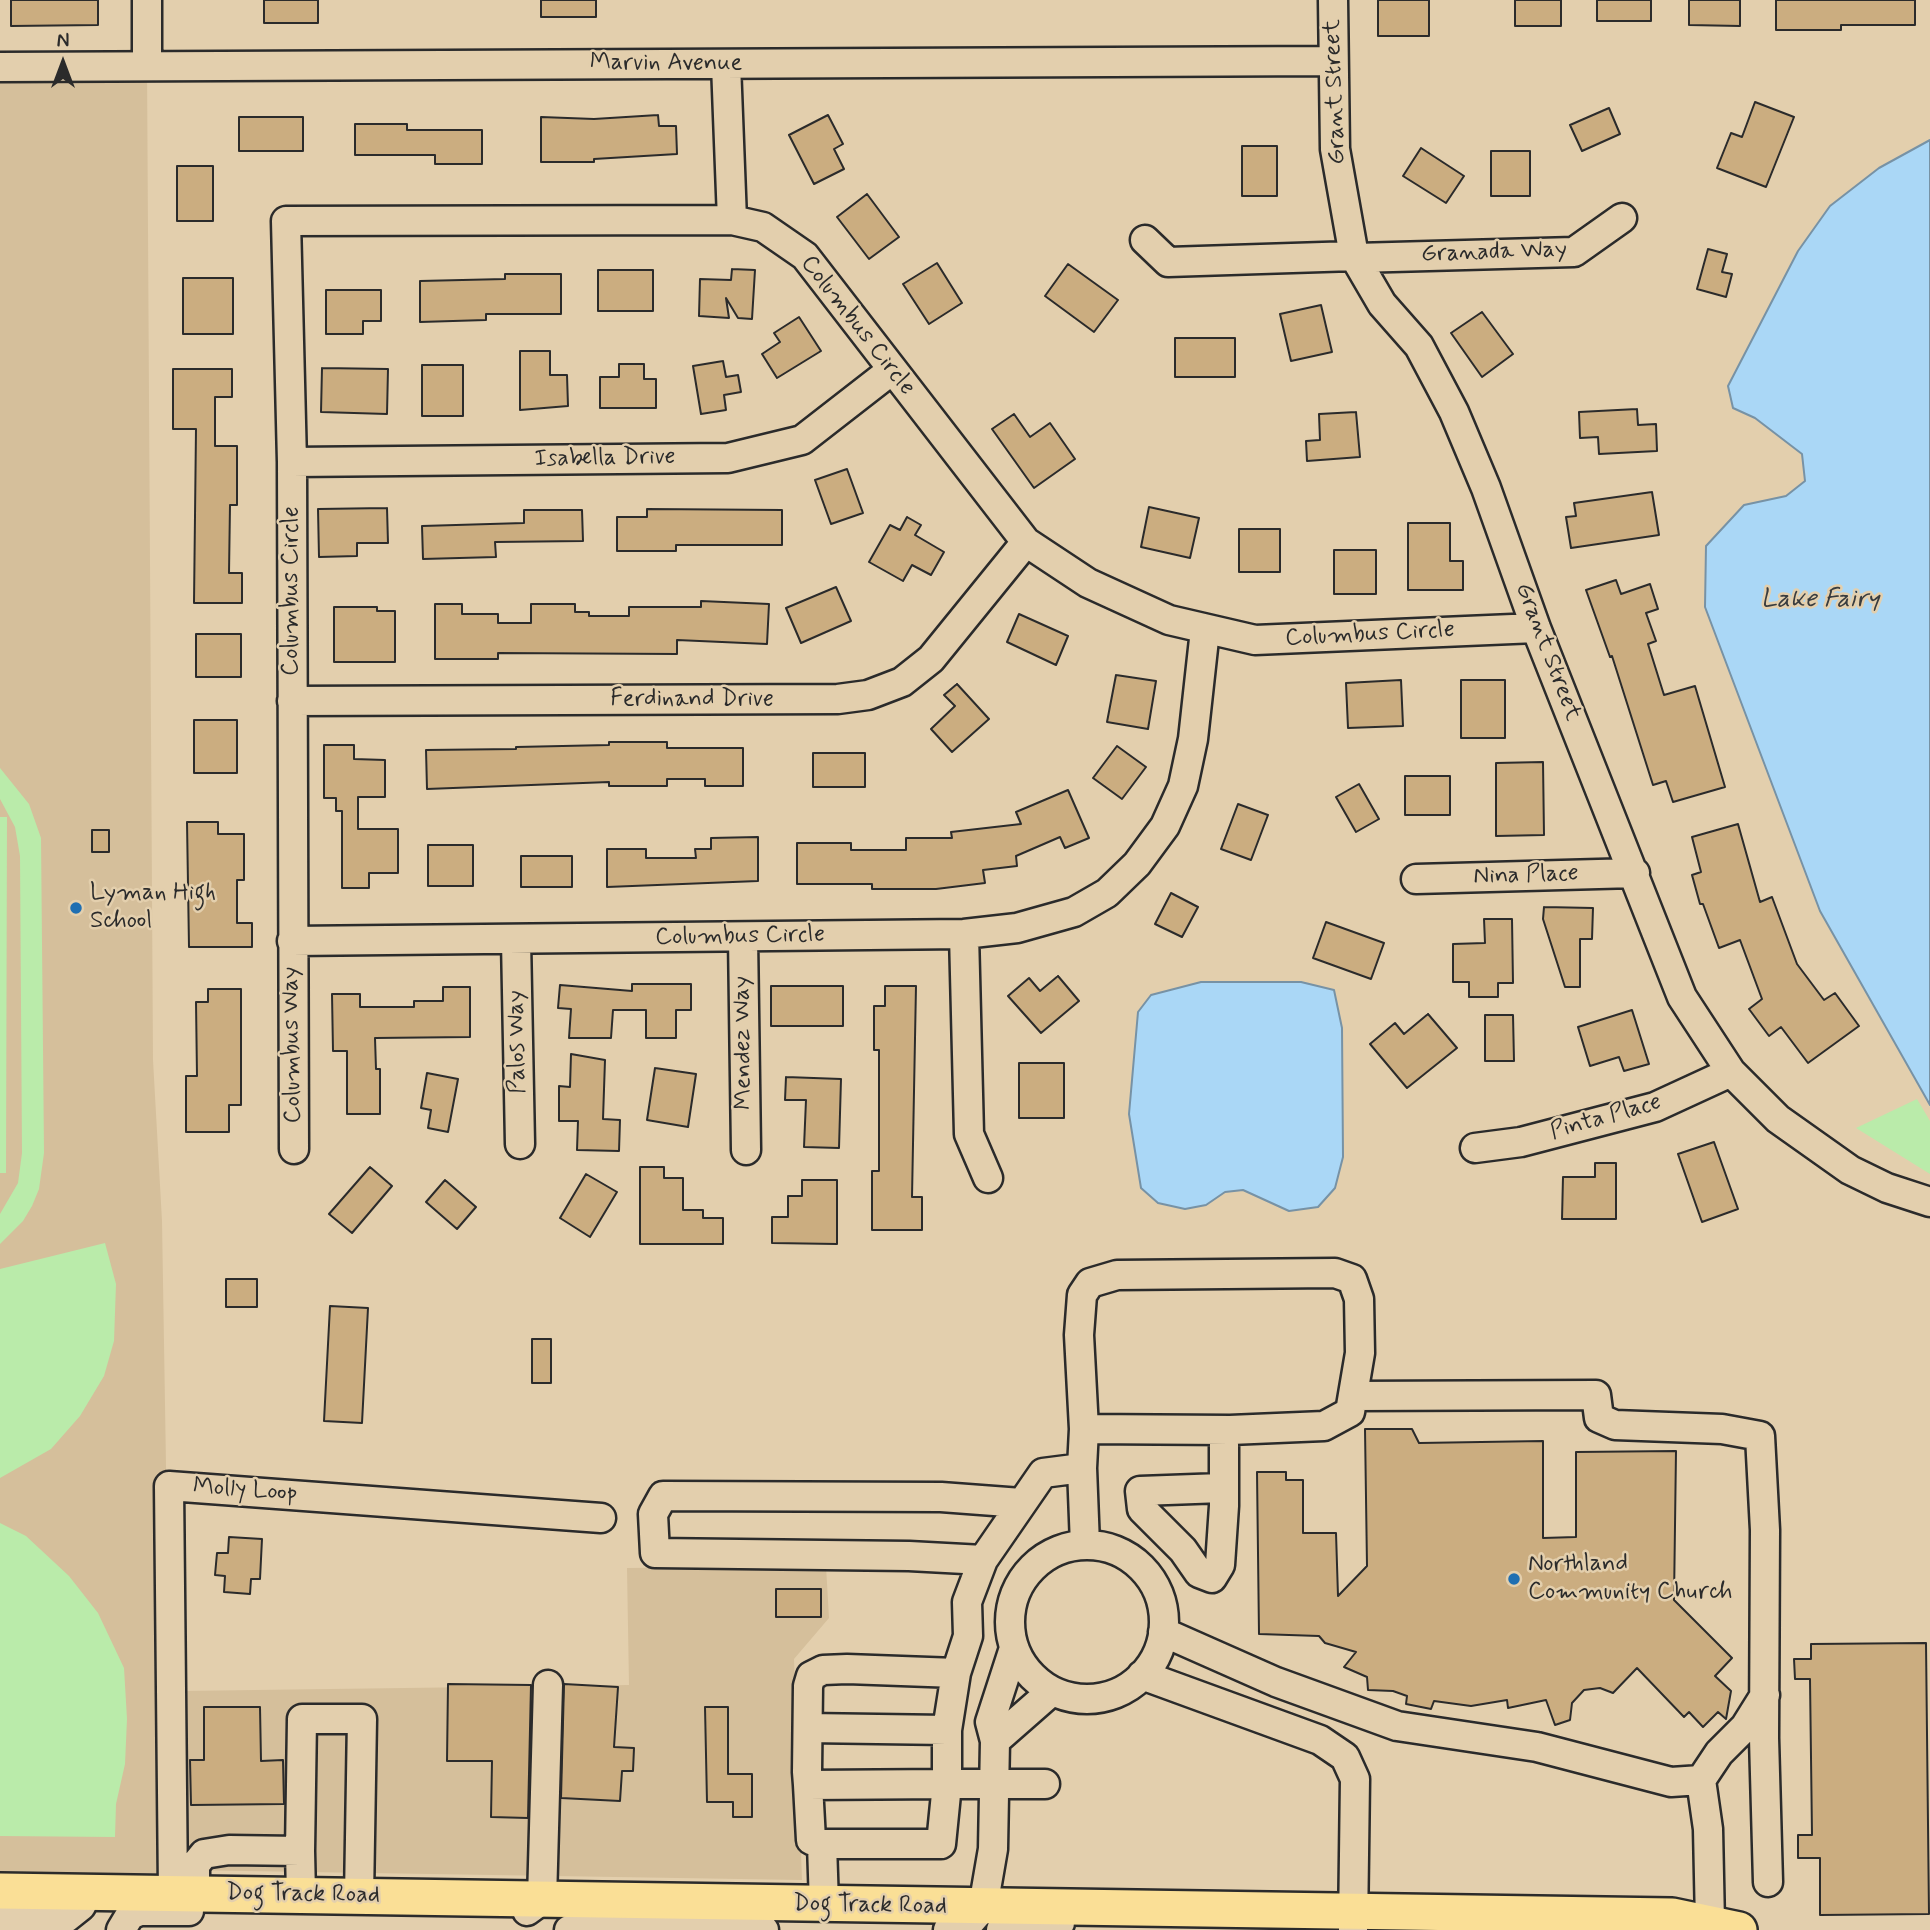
<!DOCTYPE html>
<html>
<head>
<meta charset="utf-8">
<style>
  body { margin:0 }
  #map { position:relative; width:1930px; height:1930px; overflow:hidden; background:#e3cfad; font-family:Mynerve,sans-serif }
  canvas { display:block }
  .north { position:absolute; left:28px; top:28px; width:70px; height:70px; -webkit-text-stroke:5px #e3cfad; paint-order:stroke; rotate:0deg; font-size:19px; font-weight:700; line-height:28px; text-align:center; color:#2b2b2b }
  .north::after { content:''; display:block; margin:auto; width:24px; height:32px; background:#2b2b2b; clip-path:polygon(50% 0,100% 100%,50% 72%,0 100%) }
</style>
</head>
<body>
<div id="map">
<canvas width="1930" height="1930"></canvas>
<div class="north">N</div>
</div>
<script>
const c = document.querySelector('canvas').getContext('2d');
c.lineJoin = 'round';
function fillPath(path, color) { c.fillStyle = color; c.fill(path, 'evenodd'); }
const shape = rows => new Path2D(rows.map(r => 'M' + r).join(''));
function stroke(path, color, width, dash) { c.strokeStyle = color; c.lineWidth = width; c.lineCap = dash ? 'butt' : 'round'; c.setLineDash(dash || []); c.stroke(path); }
function write(font, color, halo, rows, align = 'center') {
  c.font = font + ' Mynerve,sans-serif'; c.lineWidth = 5; c.setLineDash([]); c.textBaseline = 'middle'; c.strokeStyle = halo; c.fillStyle = color; for (const [text, x, y, turn = 0] of rows) {
    c.save(); c.translate(x, y); c.rotate((+turn || 0) * Math.PI / 180); c.textAlign = isNaN(turn) ? turn : align; if (halo) c.strokeText(text, 0, 0); c.fillText(text, 0, 0); c.restore();
  }
}
fillPath(shape([
  [147,66,153,1060,162,1221,173,1893,0,1891,0,67],
  [826,1566,829,1618,794,1659,802,1880,183,1870,181,1691,629,1685,627,1568]
]), '#d5bf9b');
fillPath(shape([
  [0,768,29,804,41,838,44,1153,39,1189,32,1206,23,1221,0,1244,0,1214,18,1183,22,1153,20,856,15,827,0,799],
  [0,817,7,817,6,1173,0,1173],
  [1917,1099,1930,1121,1930,1174,1856,1128],
  [105,1243,116,1284,114,1341,104,1376,80,1416,51,1449,0,1478,0,1269],
  [0,1523,26,1536,69,1576,98,1613,124,1668,127,1719,125,1764,116,1804,115,1837,0,1836]
]), '#baebaa');
const water = shape([
  [1930,140,1930,1105,1820,911,1705,607,1706,546,1744,505,1786,496,1805,481,1802,454,1755,418,1733,408,1728,386,1798,251,1830,206,1879,168,1930,140],
  [1201,982,1301,982,1334,990,1342,1028,1343,1157,1335,1188,1318,1207,1289,1211,1243,1190,1225,1192,1206,1205,1185,1209,1158,1203,1141,1188,1129,1114,1138,1012,1151,995,1201,982]
]);
fillPath(water, '#aad7f6');
stroke(water, '#7792a5', 2);
const building = shape([
  [11,0,98,0,98,25,11,26,11,0],
  [264,0,318,0,318,23,264,23,264,0],
  [541,0,596,0,596,17,541,17,541,0],
  [1378,0,1429,0,1429,36,1378,36,1378,0],
  [1515,0,1561,0,1561,26,1515,26,1515,0],
  [1597,0,1651,0,1651,21,1597,21,1597,0],
  [1689,0,1740,0,1740,26,1689,25,1689,0],
  [1776,0,1915,0,1915,25,1841,25,1841,30,1776,30,1776,0],
  [1755,102,1794,117,1766,187,1717,168,1731,133,1742,137,1755,102],
  [1609,108,1620,134,1582,151,1570,125,1609,108],
  [658,115,659,126,676,126,677,154,594,159,594,162,541,162,541,117,594,119,658,115],
  [828,115,843,144,834,149,844,169,814,184,789,135,828,115],
  [239,117,303,117,303,151,239,151,239,117],
  [355,124,407,124,407,130,482,130,482,164,435,164,435,155,355,155,355,124],
  [1242,146,1277,146,1277,196,1242,196,1242,146],
  [1421,148,1464,176,1446,203,1403,176,1421,148],
  [1491,151,1530,151,1530,196,1491,196,1491,151],
  [177,166,213,166,213,221,177,221,177,166],
  [867,194,899,237,869,259,837,217,867,194],
  [1708,249,1727,254,1722,272,1732,274,1726,297,1697,289,1708,249],
  [937,263,962,303,929,324,903,284,937,263],
  [1068,264,1118,300,1094,332,1045,296,1068,264],
  [732,269,755,270,752,319,738,318,726,298,729,318,699,316,700,279,731,280,732,269],
  [598,270,653,270,653,311,598,311,598,270],
  [505,274,561,274,561,314,486,314,486,320,420,322,420,281,505,279,505,274],
  [183,278,233,278,233,334,183,334,183,278],
  [326,290,381,290,381,321,363,321,363,334,326,334,326,290],
  [1321,305,1332,352,1291,361,1280,314,1321,305],
  [1482,312,1513,354,1482,377,1451,333,1482,312],
  [799,317,821,351,777,378,762,354,780,342,774,333,799,317],
  [1175,338,1235,338,1235,377,1175,377,1175,338],
  [520,351,550,351,550,375,567,375,568,406,520,410,520,351],
  [723,361,726,377,738,375,741,392,724,395,726,410,701,414,693,366,723,361],
  [619,364,644,364,644,379,656,379,656,408,600,408,600,377,619,377,619,364],
  [422,365,463,365,463,416,422,416,422,365],
  [322,368,388,369,387,414,321,412,322,368],
  [173,369,232,369,232,397,215,397,215,446,237,446,237,505,230,505,229,573,242,573,242,603,194,603,196,429,173,429,173,369],
  [1637,409,1638,425,1656,424,1657,451,1599,454,1598,437,1580,438,1579,412,1637,409],
  [1356,412,1360,457,1307,461,1306,441,1320,440,1319,414,1356,412],
  [1014,414,1030,437,1050,423,1075,459,1034,488,992,429,1014,414],
  [847,469,863,513,831,524,815,480,847,469],
  [1652,492,1659,535,1571,548,1566,517,1576,516,1574,503,1652,492],
  [1149,507,1199,518,1190,558,1141,547,1149,507],
  [387,508,388,543,357,543,357,556,319,557,318,509,387,508],
  [647,509,782,510,782,545,676,545,676,551,617,551,617,517,647,517,647,509],
  [524,510,582,510,583,541,495,542,496,557,423,559,422,526,524,523,524,510],
  [907,517,921,525,915,535,944,552,931,575,912,565,903,581,869,562,890,525,900,530,907,517],
  [1408,523,1450,523,1450,561,1463,561,1463,590,1408,590,1408,523],
  [1239,529,1280,529,1280,572,1239,572,1239,529],
  [1334,550,1376,550,1376,594,1334,594,1334,550],
  [1616,580,1621,594,1650,584,1658,609,1646,613,1656,641,1648,644,1664,695,1695,686,1725,787,1673,802,1666,781,1653,785,1612,656,1610,657,1586,590,1616,580],
  [836,587,851,621,801,643,786,608,836,587],
  [701,601,769,604,767,644,677,640,677,654,498,653,498,659,435,659,435,604,462,604,462,614,498,614,498,623,531,623,531,604,575,604,575,612,589,612,589,616,629,616,629,607,701,607,701,601],
  [334,607,377,607,377,611,395,611,395,662,334,662,334,607],
  [1019,614,1068,636,1056,665,1007,642,1019,614],
  [196,634,241,634,241,677,196,677,196,634],
  [1116,675,1156,681,1148,729,1107,722,1116,675],
  [1401,680,1403,726,1348,728,1346,683,1401,680],
  [1461,680,1505,680,1505,738,1461,738,1461,680],
  [957,684,989,719,952,752,931,729,955,706,944,695,957,684],
  [194,720,237,720,237,773,194,773,194,720],
  [609,742,667,742,667,748,743,748,743,786,705,786,705,779,667,779,667,786,609,786,609,782,427,789,426,750,516,749,516,747,609,745,609,742],
  [324,745,354,745,354,759,385,760,385,797,358,797,358,829,398,829,398,873,369,873,369,888,342,888,342,811,336,811,336,798,324,798,324,745],
  [1117,746,1146,767,1122,799,1093,778,1117,746],
  [813,753,865,753,865,787,813,787,813,753],
  [1543,762,1544,835,1496,836,1496,763,1543,762],
  [1405,776,1450,776,1450,815,1405,815,1405,776],
  [1359,784,1379,819,1356,832,1336,797,1359,784],
  [1068,790,1089,838,1065,848,1060,837,1016,856,1017,866,983,870,985,883,936,889,872,889,872,884,797,884,797,843,851,843,851,850,906,850,906,838,952,838,951,832,1021,824,1016,812,1068,790],
  [1238,804,1268,815,1251,860,1221,849,1238,804],
  [187,822,218,822,218,834,244,834,244,880,237,880,237,923,252,923,252,947,189,947,187,822],
  [1738,824,1760,902,1772,897,1797,964,1824,1000,1835,993,1859,1026,1808,1063,1781,1027,1769,1036,1749,1009,1762,999,1740,940,1719,948,1703,904,1700,904,1692,875,1701,872,1692,837,1738,824],
  [92,830,109,830,109,852,92,852,92,830],
  [758,837,758,881,607,887,607,849,646,849,646,858,696,858,695,849,711,849,711,838,758,837],
  [428,845,473,845,473,886,428,886,428,845],
  [521,856,572,856,572,887,521,887,521,856],
  [1171,893,1198,907,1182,937,1155,924,1171,893],
  [1544,907,1593,908,1592,939,1580,939,1580,987,1565,987,1543,919,1544,907],
  [1484,919,1512,919,1513,983,1498,983,1498,997,1469,997,1469,982,1453,982,1453,944,1485,943,1484,919],
  [1326,922,1384,943,1371,979,1313,958,1326,922],
  [1058,976,1079,1001,1041,1033,1008,996,1029,978,1040,991,1058,976],
  [632,984,691,984,691,1010,676,1010,676,1038,646,1038,646,1010,613,1010,611,1038,569,1038,571,1009,558,1008,560,985,632,991,632,984],
  [771,986,843,986,843,1026,771,1026,771,986],
  [885,986,916,986,912,1197,922,1197,922,1230,872,1230,872,1171,879,1171,879,1050,874,1050,874,1006,885,1006,885,986],
  [443,987,470,987,470,1037,375,1038,376,1069,380,1069,380,1114,347,1114,347,1051,333,1051,332,994,360,994,360,1007,414,1007,414,1001,443,1001,443,987],
  [208,989,241,989,241,1105,229,1105,229,1132,186,1132,186,1076,197,1076,196,1002,208,1002,208,989],
  [1632,1010,1649,1064,1624,1071,1619,1057,1590,1066,1578,1027,1632,1010],
  [1428,1014,1457,1048,1407,1088,1370,1044,1395,1023,1404,1034,1428,1014],
  [1485,1015,1513,1015,1514,1061,1485,1061,1485,1015],
  [571,1054,605,1060,603,1119,620,1120,619,1151,577,1150,578,1121,559,1121,559,1086,570,1087,571,1054],
  [1019,1063,1064,1063,1064,1118,1019,1118,1019,1063],
  [655,1068,696,1074,688,1127,647,1120,655,1068],
  [427,1073,458,1079,448,1132,428,1128,431,1110,421,1108,427,1073],
  [786,1077,841,1079,839,1148,804,1147,806,1100,785,1100,786,1077],
  [1714,1142,1738,1209,1702,1222,1678,1154,1714,1142],
  [1595,1163,1616,1163,1616,1219,1562,1219,1563,1177,1595,1177,1595,1163],
  [370,1167,392,1186,352,1233,329,1214,370,1167],
  [640,1167,664,1167,664,1178,683,1178,683,1210,703,1210,703,1218,723,1218,723,1244,640,1244,640,1167],
  [586,1174,617,1192,590,1237,560,1218,586,1174],
  [445,1180,476,1207,457,1229,426,1202,445,1180],
  [802,1180,837,1180,837,1244,772,1243,772,1217,788,1217,788,1196,802,1196,802,1180],
  [226,1279,257,1279,257,1307,226,1307,226,1279],
  [330,1306,368,1308,362,1423,324,1421,330,1306],
  [532,1339,551,1339,551,1383,532,1383,532,1339],
  [1365,1429,1412,1429,1419,1443,1543,1441,1543,1538,1576,1537,1576,1452,1676,1451,1674,1600,1732,1658,1715,1676,1731,1691,1726,1719,1718,1712,1703,1727,1689,1712,1684,1717,1637,1668,1613,1693,1600,1688,1584,1690,1572,1703,1570,1720,1555,1725,1546,1700,1508,1708,1507,1700,1471,1706,1434,1701,1431,1709,1406,1704,1407,1696,1393,1691,1368,1690,1367,1677,1344,1667,1356,1652,1325,1643,1319,1636,1259,1634,1257,1472,1286,1472,1286,1480,1303,1480,1303,1533,1336,1533,1338,1596,1367,1566,1365,1429],
  [229,1537,262,1539,260,1579,251,1579,250,1594,224,1592,225,1576,215,1575,217,1553,228,1553,229,1537],
  [776,1589,821,1589,821,1617,776,1617,776,1589],
  [1926,1643,1929,1914,1820,1915,1820,1858,1798,1858,1798,1835,1812,1835,1810,1679,1795,1679,1794,1659,1811,1659,1811,1644,1926,1643],
  [448,1684,531,1685,528,1818,491,1817,492,1761,447,1761,448,1684],
  [564,1684,618,1687,614,1747,634,1748,633,1771,622,1771,620,1801,561,1798,564,1684],
  [204,1707,260,1707,261,1761,283,1760,284,1804,191,1805,190,1760,204,1760,204,1707],
  [705,1707,728,1707,728,1774,752,1774,752,1817,733,1817,733,1802,707,1802,705,1707]
]);
fillPath(building, '#cbad80');
stroke(building, '#2b2b2b', 2);
const minor = shape([
  [147,0,147,66],
  [1333,0,1335,149,1354,256,1382,304,1419,346,1454,412,1486,488,1536,628,1682,997,1731,1072,1778,1119,1850,1170,1887,1188,1930,1202],
  [726,64,732,220],
  [0,67,1333,61],
  [1145,240,1168,262,1354,256],
  [1356,258,1574,252,1622,218],
  [292,462,728,458,802,440,892,370],
  [292,701,838,699,868,695,902,682,931,659,1026,542],
  [1416,879,1635,873],
  [964,934,969,1134,988,1178],
  [743,937,746,1150],
  [516,940,520,1144],
  [292,941,964,934,1017,928,1074,912,1107,893,1137,864,1165,826,1183,786,1193,739,1205,630],
  [1475,1148,1521,1142,1655,1107,1731,1072],
  [294,1149,292,462,286,221,732,220,763,227,805,256,1026,542,1088,583,1169,620,1255,640,1536,628],
  [1354,1396,1596,1395,1599,1418,1615,1425,1722,1429,1760,1436,1765,1530,1764,1738,1768,1882],
  [1082,1468,1084,1429,1079,1335,1082,1295,1090,1283,1117,1275,1335,1273,1352,1279,1359,1299,1360,1353,1350,1412,1324,1426,1230,1430,1084,1429],
  [1222,1488,1140,1491,1142,1509,1183,1550,1199,1573,1212,1578,1220,1565,1224,1506,1224,1430],
  '1010 1622a77 77 0 1 1 154 0a77 77 0 1 1-154 0Z',
  [983,1560,909,1556,655,1553,653,1514,663,1496,941,1497,1021,1503],
  [1163,1632,1276,1682,1397,1726,1537,1747,1671,1782,1701,1780],
  [956,1673,968,1636,967,1602,983,1560,1043,1473,1082,1468,1085,1545],
  [1142,1675,1320,1740,1345,1757,1355,1779,1353,1930],
  [808,1728,947,1730],
  [995,1741,1052,1691],
  [808,1785,947,1784,947,1730,956,1673,847,1669,823,1670,811,1676,808,1686,807,1772,808,1785,811,1840,822,1844],
  [300,1851,302,1719,362,1719,359,1897],
  [173,1893,169,1486,601,1518],
  [195,1893,195,1865,204,1854,229,1850,300,1851,301,1895],
  [824,1905,822,1844,941,1844,947,1784,1045,1784],
  [527,1911,542,1900,548,1685],
  [0,1919,66,1918,81,1906,88,1892],
  [121,1930,130,1915,140,1911,189,1911],
  [569,1930,580,1927,764,1930],
  [948,1930,970,1922,983,1907,993,1849,995,1741,990,1722,1014,1648],
  [1001,1930,1016,1924,1060,1923],
  [1698,1930,1710,1924,1708,1829,1701,1780,1719,1753,1745,1727,1765,1695]
]);
const major = shape([
  [0,1891,1672,1916,1739,1930]
]);
stroke(minor, '#2b2b2b', 33);
stroke(major, '#2b2b2b', 40);
stroke(minor, '#e3cfad', 28);
stroke(major, '#fadf96', 35);
for (const [x, y, r, color] of [
  [76,908,7,"#1f6fb2"],
  [1514,1579,7,"#1f6fb2"]
]) { const dot = new Path2D(); dot.arc(x, y, r, 0, 2 * Math.PI); c.fillStyle = color; c.fill(dot); stroke(dot, '#e3cfad', 2.5); }
write('24px', '#2b2b2b', '#e3cfad', [
  ["Marvin Avenue",666,64],
  ["Grant Street",1336,92,-92],
  ["Granada Way",1494,253,-2],
  ["Columbus Circle",857,326,52],
  ["Isabella Drive",605,459,-1],
  ["Columbus Circle",292,591,-90],
  ["Columbus Circle",1370,635,-3],
  ["Grant Street",1547,652,69],
  ["Ferdinand Drive",692,700],
  ["Nina Place",1526,876,-2],
  ["Columbus Circle",740,937,-1],
  ["Palos Way",518,1042,-91],
  ["Mendez Way",744,1043,-91],
  ["Columbus Way",293,1045,-91],
  ["Pinta Place",1606,1118,-16],
  ["Molly Loop",245,1491,4],
  ["Dog Track Road",303,1895,1],
  ["Dog Track Road",870,1906,1]
]);
write('24px', '#2b2b2b', '#e3cfad', [
  ["Lyman High",90,894],
  ["School",90,922],
  ["Northland",1528,1565],
  ["Community Church",1528,1593]
], 'left');
write('italic 26px', '#383c3f', '#e3cfad', [
  ["Lake Fairy",1820,601]
]);
</script>
</body>
</html>
